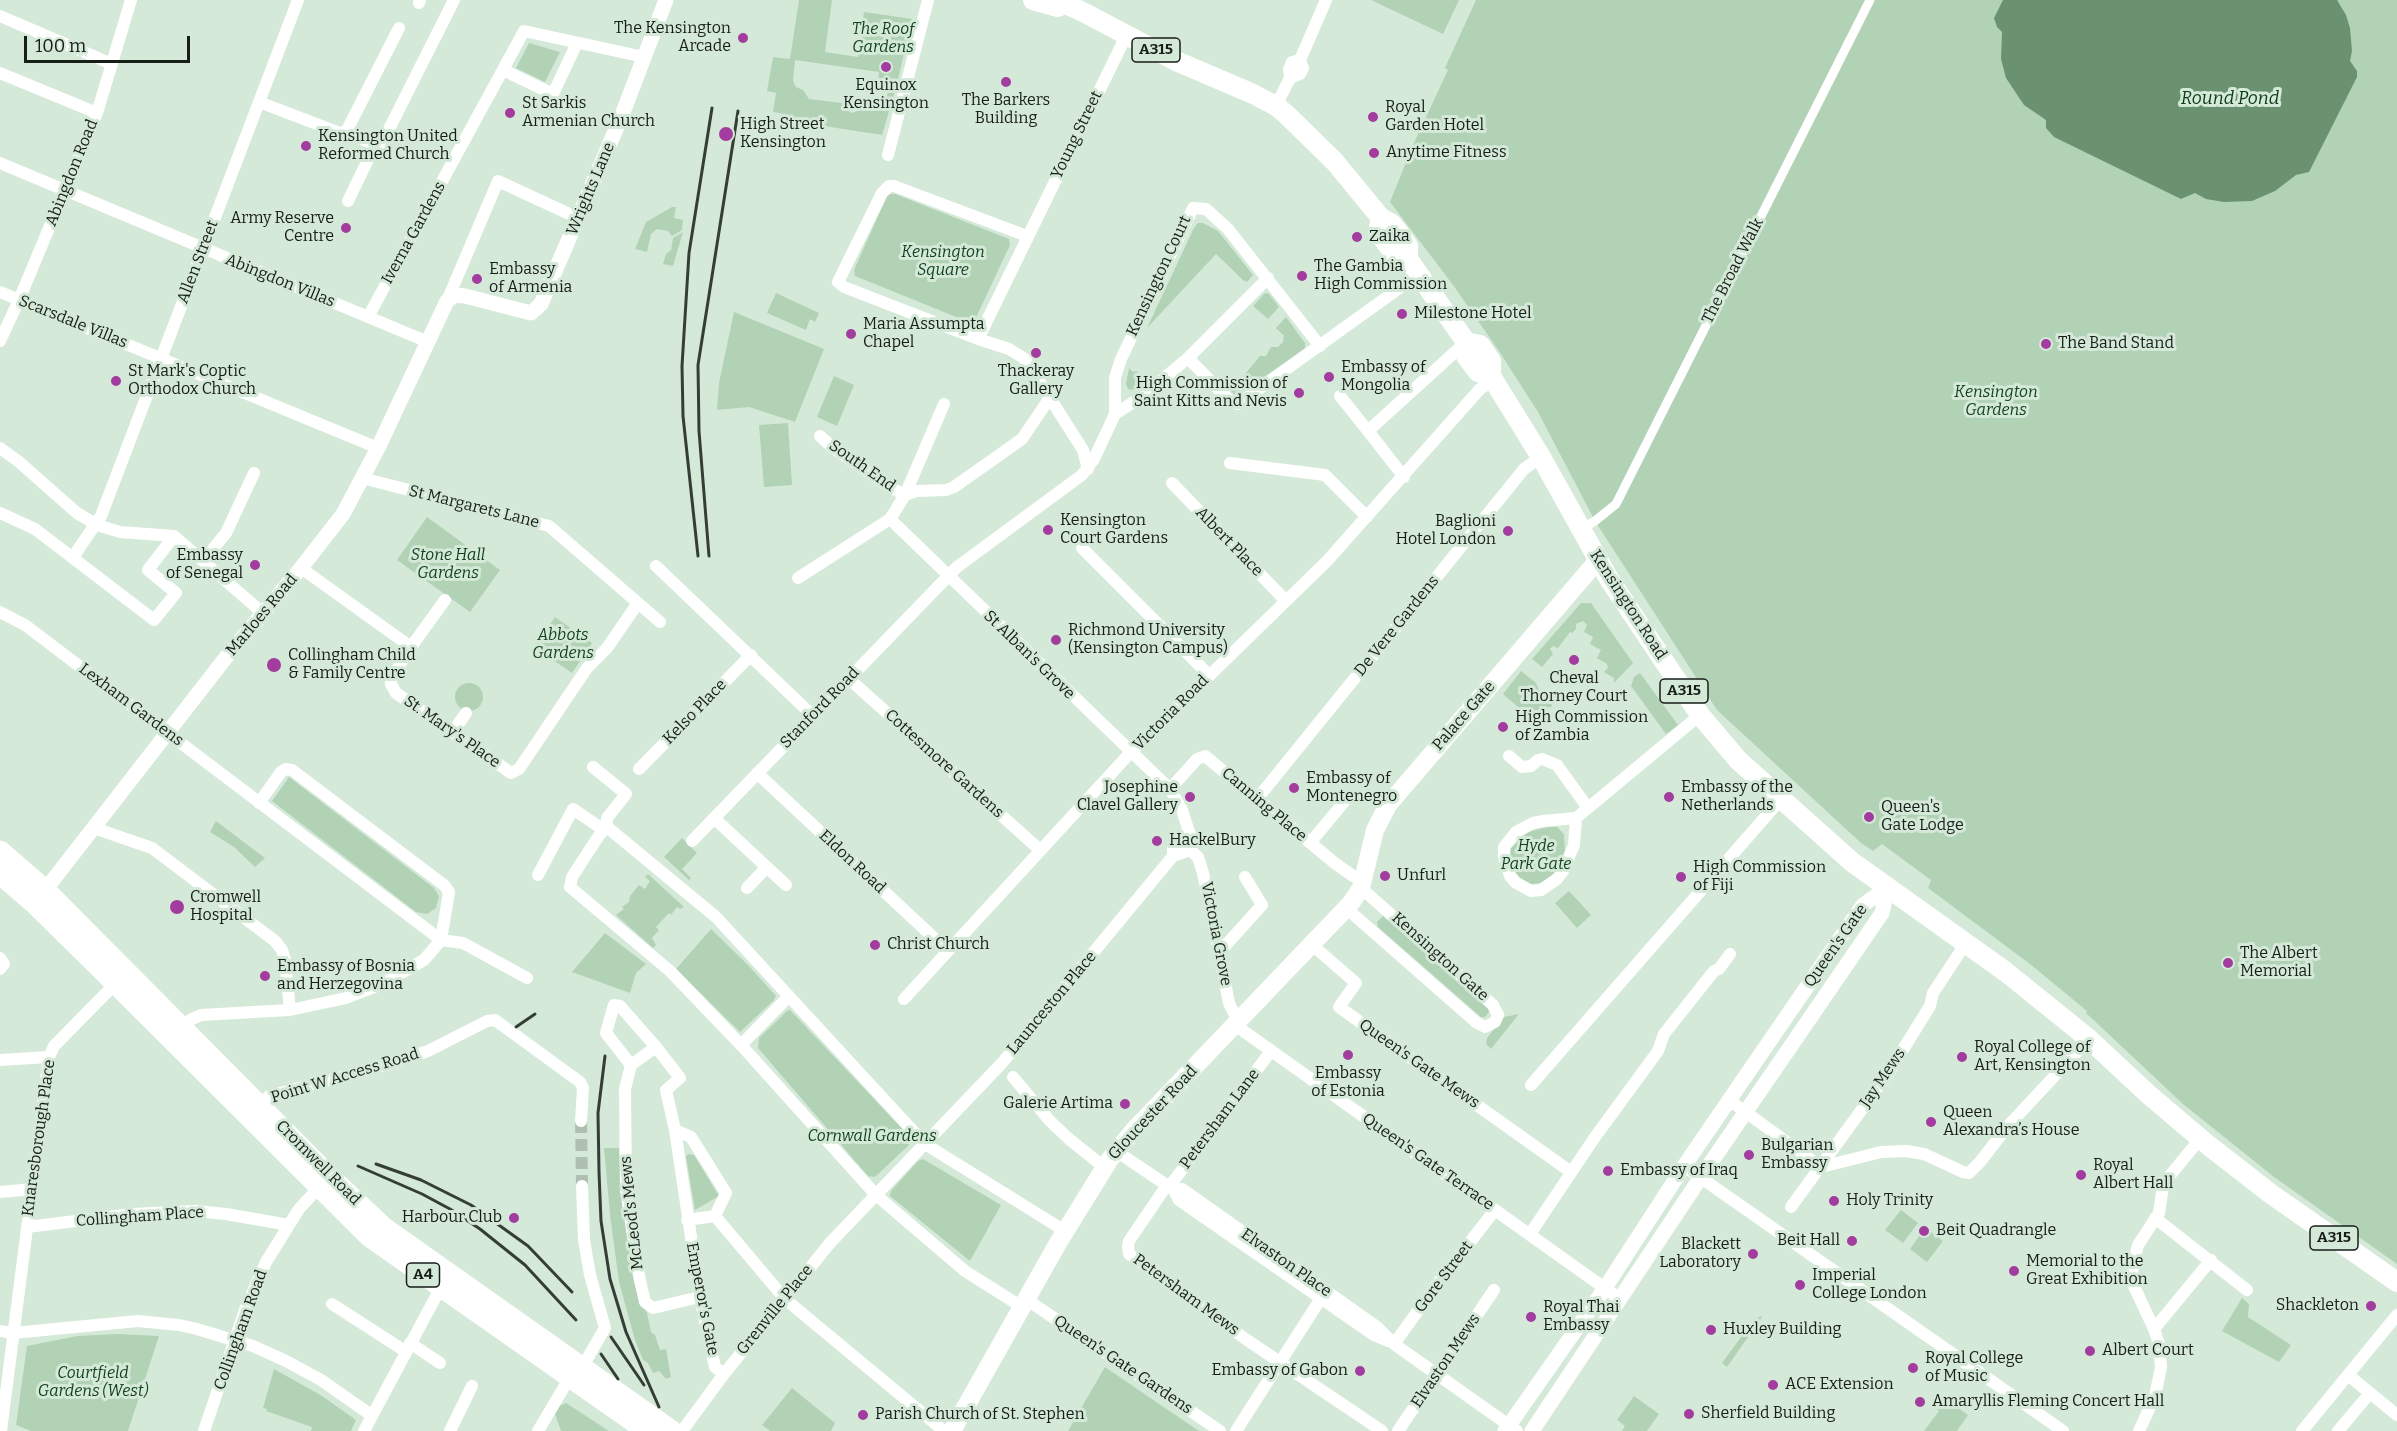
<!DOCTYPE html>
<html>
<head>
<meta charset="utf-8">
<style>
  body { margin:0 }
  #map { position:relative; width:2397px; height:1431px; overflow:hidden; background:#d5e9d8; font-family:Bitter,serif }
  canvas { display:block }
  .scale { position:absolute; left:24px; top:36px; width:166px; height:27px; box-sizing:border-box; border:3px solid #171e18; border-top:0; padding-left:8px; font-size:18px; line-height:21px; white-space:nowrap; color:#171e18; -webkit-text-stroke:4px #d5e9d8; paint-order:stroke }
</style>
</head>
<body>
<div id="map">
<canvas width="2397" height="1431"></canvas>
<div class="scale">100 m</div>
</div>
<script>
const c = document.querySelector('canvas').getContext('2d');
c.lineJoin = 'round';
function fillPath(path, color) { c.fillStyle = color; c.fill(path, 'evenodd'); }
const shape = rows => new Path2D(rows.map(r => 'M' + r).join(''));
function stroke(path, color, width, dash) { c.strokeStyle = color; c.lineWidth = width; c.lineCap = dash ? 'butt' : 'round'; c.setLineDash(dash || []); c.stroke(path); }
function write(font, color, halo, rows, align = 'center') {
  c.font = font + ' Bitter,serif'; c.lineWidth = 6; c.setLineDash([]); c.textBaseline = 'middle'; c.strokeStyle = halo; c.fillStyle = color; for (const [text, x, y, turn = 0] of rows) {
    c.save(); c.translate(x, y); c.rotate((+turn || 0) * Math.PI / 180); c.textAlign = isNaN(turn) ? turn : align; if (halo) c.strokeText(text, 0, 0); c.fillText(text, 0, 0); c.restore();
  }
}
fillPath(shape([
  [799,0,832,0,825,52,858,57,864,12,912,19,896,88,882,135,785,120,785,114,773,112,776,93,767,91,773,57,790,59],
  [795,60,879,72,878,83,889,84,886,104,864,102,860,110,852,113,845,109,842,103,809,99,803,90,796,87,793,81],
  [1371,0,1459,0,1443,34],
  [1476,0,2397,0,2397,1264,2274,1177,2183,1104,2086,1013,2087,1011,2030,964,1928,888,1931,880,1882,844,1873,851,1861,843,1717,710,1595,521,1538,412,1499,351,1453,285,1390,202,1413,145,1448,70,1445,68],
  [529,43,560,52,545,82,516,68],
  [891,194,895,194,1009,239,1010,245,974,322,971,323,855,276,854,270,887,196],
  [672,207,676,207,674,218,683,220,682,230,672,236,668,231,657,229,651,234,647,252,635,249,646,222],
  [1198,223,1203,223,1218,231,1253,275,1247,282,1243,280,1216,254,1147,328,1194,228],
  [683,232,673,266,663,264,666,254,671,250,673,238],
  [776,293,819,313,815,322,810,319,806,330,767,313],
  [1265,293,1269,294,1279,307,1268,319,1253,306],
  [734,312,824,349,795,422,749,407,717,410,719,383],
  [1286,317,1305,343,1305,348,1238,395,1234,394,1231,391,1260,356,1266,356,1271,347,1278,347,1283,342,1284,336,1276,328],
  [1129,368,1133,372,1136,371,1145,379,1133,390,1128,389,1126,384],
  [834,376,854,385,837,426,817,417],
  [788,423,792,485,764,487,759,425],
  [427,517,500,570,470,612,397,560],
  [1581,603,1591,603,1633,663,1614,683,1614,678,1604,672,1608,668,1607,664,1597,658,1601,650,1590,644,1593,637,1584,632,1587,625,1583,621,1576,624,1576,629,1572,633,1570,632,1558,648,1553,646,1550,649,1553,654,1542,667,1532,659],
  [555,617,592,643,572,673,534,647],
  [1521,671,1536,683,1542,697,1551,701,1552,707,1544,707,1533,720,1503,694],
  [1640,673,1678,725,1666,734,1631,686,1634,677],
  '455 697a14 14 0 1 1 28 0a14 14 0 1 1-28 0Z',
  [289,777,434,888,439,896,436,908,427,914,416,912,272,801],
  [216,821,265,858,255,867,234,847,210,832],
  [1548,827,1557,827,1564,834,1565,853,1557,872,1543,883,1530,884,1520,878,1510,864,1511,848,1528,832],
  [682,838,697,853,682,869,691,878,689,880,664,857],
  [648,874,684,907,680,909,677,907,671,915,669,913,656,927,659,930,652,938,656,945,653,948,616,915,624,909,622,907,629,902,630,896,639,885,645,889,650,881,645,877],
  [1569,891,1591,915,1577,928,1555,903],
  [1383,916,1488,1008,1489,1012,1485,1017,1481,1017,1378,927,1377,922],
  [711,929,748,965,776,996,773,1001,740,1032,676,969],
  [605,933,646,964,636,973,630,993,572,972],
  [790,1010,909,1136,909,1145,875,1177,868,1176,758,1048,759,1038,787,1011],
  [1519,1014,1491,1049,1486,1044,1487,1038,1504,1017],
  [604,1148,619,1148,621,1190,640,1301,647,1313,651,1332,655,1335,660,1350,666,1349,671,1377,666,1379,659,1371,653,1373,648,1363,643,1360,635,1340,619,1282,610,1215],
  [688,1154,694,1155,719,1196,695,1210,686,1157],
  [923,1159,1001,1205,970,1261,890,1196,891,1191,918,1161],
  [1901,1210,1918,1223,1903,1243,1885,1230],
  [1925,1228,1943,1241,1927,1262,1910,1249],
  [2242,1298,2249,1304,2248,1317,2291,1345,2279,1362,2222,1331],
  [1760,1316,1762,1317,1727,1367,1722,1363,1744,1333,1747,1334],
  [119,1334,159,1336,128,1431,31,1431,16,1425,27,1346,77,1336],
  [1105,1367,1146,1395,1199,1431,1068,1431],
  [274,1369,322,1396,356,1420,351,1431,311,1431,312,1427,266,1411,267,1409,263,1408],
  [792,1388,835,1423,831,1431,770,1431,762,1425],
  [1634,1396,1659,1414,1647,1431,1622,1431,1625,1426,1617,1420],
  [1942,1396,1968,1415,1957,1431,1924,1431,1939,1411,1934,1407],
  [566,1403,609,1431,561,1431,555,1414,559,1406]
]), '#b2d2b6');
fillPath(shape([
  [2003,0,2337,0,2346,15,2350,28,2352,51,2350,61,2357,71,2357,77,2309,172,2296,175,2275,191,2252,201,2224,202,2206,199,2195,193,2181,199,2054,137,2046,128,2046,120,2024,105,2006,78,2001,59,2002,32,1997,27,1994,18]
]), '#6a9271');
stroke(shape([
  [581,1121,582,1186]
]), '#afc0b2', 12, [12, 6]);
stroke(shape([
  [1581,529,1595,521,1616,504,1870,0]
]), '#fff', 9);
stroke(shape([
  [419,3,420,0],
  [0,16,112,64],
  [503,70,553,94,577,43],
  [0,73,97,113],
  [1290,78,1300,74,1303,68,1300,60,1326,0],
  [259,102,340,133,346,132,380,147,454,0],
  [1276,106,1290,78,1289,69,1292,62,1300,60],
  [346,132,399,28],
  [888,155,928,0],
  [0,163,428,342],
  [348,201,375,145],
  [1027,236,894,186,889,186,882,193,838,282,844,287,978,339,1127,34],
  [0,292,378,448],
  [447,301,498,181,578,218],
  [368,317,524,31,644,57],
  [978,339,1009,349,1025,359,1083,450,1088,469],
  [0,341,19,300,97,113,131,0],
  [1188,358,1229,400,1238,404,1419,274],
  [1340,396,1368,431],
  [1115,414,1115,378,1121,359,1193,208,1206,209,1228,229,1320,346],
  [820,436,832,447,888,486,905,495,944,404],
  [0,448,18,461,77,513,97,525,120,532,174,536,264,614],
  [1230,463,1325,475,1367,517],
  [1404,477,1368,431,1466,342],
  [362,478,549,526,660,622],
  [1172,483,1286,601],
  [0,513,35,529,154,620,176,593,148,570,174,536],
  [1082,548,1209,675],
  [73,557,101,516,298,0],
  [203,561,226,533,254,473],
  [656,566,812,715],
  [301,568,411,647,391,678,391,684,396,693,511,773,519,769,587,668,607,648,638,603],
  [798,578,890,519,905,495,916,491,946,490,954,487,1022,439,1049,399],
  [0,612,25,625,441,940],
  [411,647,445,600],
  [848,678,1040,850],
  [452,733,466,713],
  [1509,756,1522,767,1531,766,1538,760,1542,759,1557,765,1588,808],
  [593,767,626,794,607,818,607,827],
  [639,769,751,655],
  [757,773,948,951],
  [1170,789,1197,759,1205,756,1336,864,1353,876,1364,880],
  [1257,799,1524,469,1541,457],
  [714,818,786,885],
  [1576,818,1574,845,1563,871,1557,879,1541,890,1531,891,1515,882,1510,876,1504,856,1504,847,1516,832,1533,823,1543,821,1576,818,1700,715],
  [607,827,600,834,572,877,570,887,670,971,741,1045,876,1195,965,1271,1022,1307],
  [607,827,716,917,925,1144,1065,1231],
  [94,828,152,848,275,941,282,950,285,960,290,1010],
  [692,841,957,567,1082,475,1094,459,1115,414,1140,398,1188,358,1268,278],
  [1310,843,1344,802],
  [1190,850,1198,857,1203,873,1229,1003,1238,1022],
  [1173,856,1173,846,1178,836,1192,836],
  [538,875,573,809,604,830],
  [747,888,767,867],
  [1346,908,1477,1023,1485,1027,1495,1022,1498,1015,1493,1005,1361,888],
  [441,940,463,943,527,978],
  [1311,944,1356,983,1339,1007,1571,1172],
  [1218,948,1226,945,1262,905,1245,877],
  [0,958,4,964,0,969],
  [904,999,1130,753,1327,561,1480,389,1493,380],
  [1235,1025,1620,1299],
  [183,1028,190,1020,201,1015,290,1010,346,998,382,984,424,960,441,940,449,892,444,885,292,770,286,769,281,772,259,803],
  [741,1045,789,996],
  [656,1047,631,1065,606,1033,614,1005,620,1006,656,1047,680,1078,666,1090,675,1130,700,1297,715,1367,724,1374],
  [0,1060,49,1057],
  [631,1065,625,1089,626,1190,639,1276,645,1302,653,1308,700,1297],
  [1013,1077,1050,1121,1069,1139,1104,1167],
  [1531,1085,1781,799],
  [1729,1100,1821,1167],
  [260,1105,269,1096,386,1065,428,1051,487,1021,495,1020,580,1082,583,1088,581,1121],
  [675,1130,691,1137,726,1193,715,1216,687,1220],
  [1116,1151,1174,1190,1179,1200,1374,1335,1388,1341],
  [1684,1166,2063,1431],
  [1821,1167,1881,1152,1906,1151,1924,1154,1963,1172,1969,1173,1980,1162,2007,1127,2089,1039],
  [1167,1185,1129,1241,1128,1247,1129,1254,1247,1340,1382,1431],
  [1169,1187,1271,1051],
  [1174,1190,1182,1189,1377,1327,1394,1344,1517,1431],
  [0,1192,33,1189],
  [1791,1207,1889,1072,1930,1006,1933,993,1966,943],
  [715,1216,785,1299,944,1431],
  [2155,1218,2247,1290],
  [27,1227,133,1214,196,1211,226,1214,289,1225],
  [1530,1234,1595,1137,1658,1051,1664,1034,1714,971,1719,969,1730,954],
  [1026,1299,1220,1431],
  [332,1304,405,1351],
  [2154,1329,2211,1260],
  [0,1331,13,1333,138,1321,179,1325,197,1329,253,1346,286,1361,321,1380,371,1415],
  [410,1343,440,1363],
  [1394,1344,1438,1283,1495,1210],
  [579,1365,587,1359,605,1328,590,1275,584,1240,582,1186],
  [2348,1375,2397,1415],
  [1,1431,49,1057,54,1046,120,979],
  [204,1431,245,1310,266,1262,299,1209,323,1183],
  [364,1431,441,1287],
  [450,1431,472,1386],
  [538,1431,570,1377],
  [682,1431,724,1374,830,1243,1002,1063,1173,856,1190,850,1193,844,1182,810,1170,789,890,519],
  [1236,1431,1325,1292],
  [1398,1431,1494,1290],
  [2139,1431,2155,1396,2161,1367,2159,1344,2154,1329,2132,1282,2133,1264,2138,1245,2159,1213,2163,1186,2167,1179,2200,1139],
  [2302,1431,2397,1315],
  [2338,1431,2370,1393]
]), '#fff', 12);
stroke(shape([
  [39,898,227,656,301,568,343,514,378,448,447,301,455,295,465,296,531,313,541,304,622,115,666,0],
  [1505,1431,1605,1288,1684,1166,1863,905,1888,887],
  [1532,1431,1701,1177,1882,913,1888,887]
]), '#fff', 15);
stroke(shape([
  [952,1431,1058,1243,1110,1159,1134,1130,1351,903,1361,888,1375,830,1388,805,1598,560]
]), '#fff', 18);
stroke(shape([
  [1033,0,1058,7,1063,3,1083,12,1176,61,1251,93,1276,106,1287,115,1335,162,1381,218,1392,224,1399,233,1408,246,1408,259,1466,342,1466,356,1478,372,1491,376],
  [1381,218,1378,232,1396,256,1408,259],
  [1466,342,1480,345,1491,361,1491,376,1541,457,1609,579,1700,715,1738,760,1852,862,2006,972,2089,1039,2148,1094,2208,1145,2271,1194,2397,1282]
]), '#fff', 20);
stroke(shape([
  [0,851,45,890,330,1177,383,1227,672,1431],
  [0,874,34,903,98,966,370,1237,647,1431]
]), '#fff', 21);
stroke(shape([
  [698,556,683,416,682,366,689,253,712,108],
  [709,556,699,431,698,365,738,111],
  [516,1027,535,1014],
  [605,1056,598,1113,599,1172,601,1221,610,1279,626,1332,659,1407],
  [376,1164,421,1180,471,1205,528,1246,572,1292],
  [358,1166,422,1194,450,1209,480,1229,525,1265,576,1320],
  [611,1337,644,1385],
  [601,1354,618,1379]
]), '#353e36', 3);
for (const [x, y, r, color] of [
  [743,38,6,"#a33c9f"],
  [886,67,6,"#a33c9f"],
  [1006,82,6,"#a33c9f"],
  [510,113,6,"#a33c9f"],
  [1373,117,6,"#a33c9f"],
  [726,134,8,"#a33c9f"],
  [306,146,6,"#a33c9f"],
  [1374,153,6,"#a33c9f"],
  [346,228,6,"#a33c9f"],
  [1357,237,6,"#a33c9f"],
  [1302,276,6,"#a33c9f"],
  [477,279,6,"#a33c9f"],
  [1402,314,6,"#a33c9f"],
  [851,334,6,"#a33c9f"],
  [2046,344,6,"#a33c9f"],
  [1036,353,6,"#a33c9f"],
  [1329,377,6,"#a33c9f"],
  [116,381,6,"#a33c9f"],
  [1299,393,6,"#a33c9f"],
  [1048,530,6,"#a33c9f"],
  [1508,531,6,"#a33c9f"],
  [255,565,6,"#a33c9f"],
  [1056,640,6,"#a33c9f"],
  [1574,660,6,"#a33c9f"],
  [274,665,8,"#a33c9f"],
  [1503,727,6,"#a33c9f"],
  [1294,788,6,"#a33c9f"],
  [1190,797,6,"#a33c9f"],
  [1669,797,6,"#a33c9f"],
  [1869,817,6,"#a33c9f"],
  [1157,841,6,"#a33c9f"],
  [1385,876,6,"#a33c9f"],
  [1681,877,6,"#a33c9f"],
  [177,907,8,"#a33c9f"],
  [875,945,6,"#a33c9f"],
  [2228,963,6,"#a33c9f"],
  [265,976,6,"#a33c9f"],
  [1348,1055,6,"#a33c9f"],
  [1962,1057,6,"#a33c9f"],
  [1125,1104,6,"#a33c9f"],
  [1931,1122,6,"#a33c9f"],
  [1749,1155,6,"#a33c9f"],
  [1608,1171,6,"#a33c9f"],
  [2081,1175,6,"#a33c9f"],
  [1834,1201,6,"#a33c9f"],
  [514,1218,6,"#a33c9f"],
  [1924,1231,6,"#a33c9f"],
  [1852,1241,6,"#a33c9f"],
  [1753,1254,6,"#a33c9f"],
  [2014,1271,6,"#a33c9f"],
  [1800,1285,6,"#a33c9f"],
  [2371,1306,6,"#a33c9f"],
  [1531,1317,6,"#a33c9f"],
  [1711,1330,6,"#a33c9f"],
  [2090,1351,6,"#a33c9f"],
  [1913,1368,6,"#a33c9f"],
  [1360,1371,6,"#a33c9f"],
  [1773,1385,6,"#a33c9f"],
  [1920,1402,6,"#a33c9f"],
  [1689,1414,6,"#a33c9f"],
  [863,1415,6,"#a33c9f"]
]) { const dot = new Path2D(); dot.arc(x, y, r, 0, 2 * Math.PI); c.fillStyle = color; c.fill(dot); stroke(dot, '#d5e9d8', 2); }
for (const [x, y, w] of [
  [1156,50,48],
  [1684,691,48],
  [2334,1238,48],
  [423,1275,33]
]) { const box = new Path2D(); box.roundRect(x - w / 2, y - 12, w, 24, 4.5); c.fillStyle = '#d5e9d8'; c.fill(box); stroke(box, '#171e18', 1.5); }
write('bold 15px', '#171e18', null, [
  ["A315",1156,50],
  ["A315",1684,691],
  ["A315",2334,1238],
  ["A4",423,1275]
]);
write('16px', '#171e18', '#d5e9d8', [
  ["The Kensington",731,29,"right"],
  ["Arcade",731,47,"right"],
  ["Equinox",886,86,"center"],
  ["Kensington",886,104,"center"],
  ["The Barkers",1006,101,"center"],
  ["Building",1006,119,"center"],
  ["St Sarkis",522,104],
  ["Armenian Church",522,122],
  ["Royal",1385,108],
  ["Garden Hotel",1385,126],
  ["High Street",740,125],
  ["Kensington",740,143],
  ["Kensington United",318,137],
  ["Reformed Church",318,155],
  ["Anytime Fitness",1386,153],
  ["Army Reserve",334,219,"right"],
  ["Centre",334,237,"right"],
  ["Zaika",1369,237],
  ["The Gambia",1314,267],
  ["High Commission",1314,285],
  ["Embassy",489,270],
  ["of Armenia",489,288],
  ["Milestone Hotel",1414,314],
  ["Maria Assumpta",863,325],
  ["Chapel",863,343],
  ["The Band Stand",2058,344],
  ["Embassy of",1341,368],
  ["Mongolia",1341,386],
  ["St Mark's Coptic",128,372],
  ["Orthodox Church",128,390],
  ["Thackeray",1036,372,"center"],
  ["Gallery",1036,390,"center"],
  ["High Commission of",1287,384,"right"],
  ["Saint Kitts and Nevis",1287,402,"right"],
  ["Kensington",1060,521],
  ["Court Gardens",1060,539],
  ["Baglioni",1496,522,"right"],
  ["Hotel London",1496,540,"right"],
  ["Embassy",243,556,"right"],
  ["of Senegal",243,574,"right"],
  ["Richmond University",1068,631],
  ["(Kensington Campus)",1068,649],
  ["Collingham Child",288,656],
  ["& Family Centre",288,674],
  ["Cheval",1574,679,"center"],
  ["Thorney Court",1574,697,"center"],
  ["High Commission",1515,718],
  ["of Zambia",1515,736],
  ["Embassy of",1306,779],
  ["Montenegro",1306,797],
  ["Josephine",1178,788,"right"],
  ["Clavel Gallery",1178,806,"right"],
  ["Embassy of the",1681,788],
  ["Netherlands",1681,806],
  ["Queen's",1881,808],
  ["Gate Lodge",1881,826],
  ["HackelBury",1169,841],
  ["High Commission",1693,868],
  ["of Fiji",1693,886],
  ["Unfurl",1397,876],
  ["Cromwell",190,898],
  ["Hospital",190,916],
  ["Christ Church",887,945],
  ["The Albert",2240,954],
  ["Memorial",2240,972],
  ["Embassy of Bosnia",277,967],
  ["and Herzegovina",277,985],
  ["Royal College of",1974,1048],
  ["Art, Kensington",1974,1066],
  ["Embassy",1348,1074,"center"],
  ["of Estonia",1348,1092,"center"],
  ["Galerie Artima",1113,1104,"right"],
  ["Queen",1943,1113],
  ["Alexandra’s House",1943,1131],
  ["Bulgarian",1761,1146],
  ["Embassy",1761,1164],
  ["Royal",2093,1166],
  ["Albert Hall",2093,1184],
  ["Embassy of Iraq",1620,1171],
  ["Holy Trinity",1846,1201],
  ["Harbour Club",502,1218,"right"],
  ["Beit Quadrangle",1936,1231],
  ["Beit Hall",1840,1241,"right"],
  ["Blackett",1741,1245,"right"],
  ["Laboratory",1741,1263,"right"],
  ["Memorial to the",2026,1262],
  ["Great Exhibition",2026,1280],
  ["Imperial",1812,1276],
  ["College London",1812,1294],
  ["Shackleton",2359,1306,"right"],
  ["Royal Thai",1543,1308],
  ["Embassy",1543,1326],
  ["Huxley Building",1723,1330],
  ["Albert Court",2102,1351],
  ["Royal College",1925,1359],
  ["of Music",1925,1377],
  ["Embassy of Gabon",1348,1371,"right"],
  ["ACE Extension",1785,1385],
  ["Amaryllis Fleming Concert Hall",1932,1402],
  ["Sherfield Building",1701,1414],
  ["Parish Church of St. Stephen",875,1415]
], 'left');
write('italic 16px', '#103f1d', '#d5e9d8', [
  ["The Roof",883,30],
  ["Gardens",883,48],
  ["Kensington",943,253],
  ["Square",943,271],
  ["Kensington",1996,393],
  ["Gardens",1996,411],
  ["Stone Hall",448,556],
  ["Gardens",448,574],
  ["Abbots",563,636],
  ["Gardens",563,654],
  ["Hyde",1536,847],
  ["Park Gate",1536,865],
  ["Cornwall Gardens",872,1137],
  ["Courtfield",93,1374],
  ["Gardens (West)",93,1392]
]);
write('16px', '#171e18', '#d5e9d8', [
  ["Young Street",1077,135,-64],
  ["Abingdon Road",72,173,-68],
  ["Wrights Lane",591,189,-67],
  ["Iverna Gardens",414,233,-61],
  ["Allen Street",198,262,-69],
  ["The Broad Walk",1733,271,-63],
  ["Kensington Court",1159,276,-65],
  ["Abingdon Villas",280,281,22],
  ["Scarsdale Villas",73,322,22],
  ["South End",862,466,35],
  ["St Margarets Lane",474,507,14],
  ["Albert Place",1229,542,46],
  ["Kensington Road",1628,605,57],
  ["Marloes Road",262,615,-50],
  ["De Vere Gardens",1397,626,-51],
  ["St Alban's Grove",1029,655,44],
  ["Lexham Gardens",131,705,37],
  ["Stanford Road",820,708,-46],
  ["Kelso Place",695,712,-46],
  ["Victoria Road",1171,713,-45],
  ["Palace Gate",1464,716,-49],
  ["St. Mary's Place",452,732,35],
  ["Cottesmore Gardens",944,764,42],
  ["Canning Place",1264,805,40],
  ["Eldon Road",852,862,43],
  ["Victoria Grove",1216,934,79],
  ["Queen's Gate",1836,946,-55],
  ["Kensington Gate",1440,957,42],
  ["Launceston Place",1052,1003,-50],
  ["Queen's Gate Mews",1419,1064,35],
  ["Point W Access Road",345,1076,-17],
  ["Jay Mews",1883,1078,-56],
  ["Gloucester Road",1153,1113,-47],
  ["Petersham Lane",1220,1119,-53],
  ["Knaresborough Place",39,1138,-82],
  ["Queen's Gate Terrace",1428,1162,35],
  ["Cromwell Road",318,1163,45],
  ["McLeod's Mews",632,1213,-96],
  ["Collingham Place",140,1217,-4],
  ["Elvaston Place",1286,1263,35],
  ["Gore Street",1444,1277,-53],
  ["Petersham Mews",1186,1295,36],
  ["Emperor's Gate",702,1299,79],
  ["Grenville Place",775,1310,-51],
  ["Collingham Road",241,1330,-70],
  ["Elvaston Mews",1446,1361,-56],
  ["Queen's Gate Gardens",1123,1365,34]
]);
write('italic 18px', '#0b3b19', '#d5e9d8', [
  ["Round Pond",2230,99]
]);
</script>
</body>
</html>
